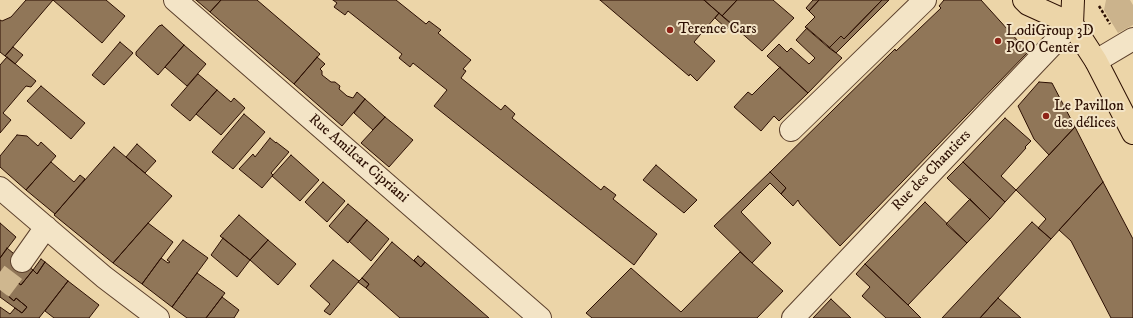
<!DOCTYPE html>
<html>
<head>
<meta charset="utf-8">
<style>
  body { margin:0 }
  canvas { display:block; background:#ecd5a8 }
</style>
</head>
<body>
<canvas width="1133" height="318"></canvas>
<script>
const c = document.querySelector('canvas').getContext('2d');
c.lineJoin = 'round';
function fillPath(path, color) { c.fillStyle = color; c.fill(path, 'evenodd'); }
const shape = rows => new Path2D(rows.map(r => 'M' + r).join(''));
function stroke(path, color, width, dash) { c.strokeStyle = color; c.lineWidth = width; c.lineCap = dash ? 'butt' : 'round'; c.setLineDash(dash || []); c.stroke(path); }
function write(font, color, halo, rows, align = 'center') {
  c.font = font + ' "IM FELL DW Pica",serif'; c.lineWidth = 4; c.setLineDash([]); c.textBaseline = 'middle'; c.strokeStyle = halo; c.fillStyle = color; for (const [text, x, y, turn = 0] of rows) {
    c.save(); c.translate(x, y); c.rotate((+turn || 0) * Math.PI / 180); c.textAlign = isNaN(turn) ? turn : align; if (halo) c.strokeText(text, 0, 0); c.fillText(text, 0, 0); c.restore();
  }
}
fillPath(shape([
  [1106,0,1130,0,1133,5,1133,25,1118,33,1104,10]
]), '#cbb38c');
const building = shape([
  [26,0,53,0,5,56,0,52,0,20,2,21,11,17,26,0],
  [53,0,106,0,125,16,102,43,53,0],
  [196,0,221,0,210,12,196,0],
  [221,0,257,0,320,54,294,84,210,12,221,0],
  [333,0,396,0,426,24,429,21,441,30,438,33,471,60,463,69,466,71,461,78,501,110,505,105,515,114,512,118,601,190,604,186,616,195,613,199,657,234,634,265,434,106,447,90,413,63,410,67,399,58,402,54,348,11,345,15,334,7,337,3,333,0],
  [600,0,704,0,719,13,694,42,715,61,697,81,690,74,689,76,600,0],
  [704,0,737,0,722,16,704,0],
  [737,0,773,0,794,18,762,51,722,16,737,0],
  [813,0,819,0,809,11,806,8,813,0],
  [819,0,882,0,844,39,841,36,829,48,805,27,815,17,809,11,819,0],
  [882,0,889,0,836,53,829,48,841,36,844,39,882,0],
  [944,0,981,0,1028,52,840,246,800,204,798,200,793,206,781,194,786,188,770,172,895,49,896,51,941,8,939,6,944,0],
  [719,13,732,24,727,29,715,18,719,13],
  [162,25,184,45,158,75,136,55,136,52,159,26,162,25],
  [807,28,842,58,808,93,767,56,779,44,787,52,791,48,809,64,815,58,796,40,807,28],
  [120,42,133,53,104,85,92,75,120,42],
  [184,45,206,64,187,86,165,67,184,45],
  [13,47,23,55,15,64,5,56,13,47],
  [7,57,36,81,31,87,26,86,3,113,11,120,0,133,0,65,7,57],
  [317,57,325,64,320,69,322,71,322,75,331,82,335,82,340,86,339,89,347,96,353,98,357,92,365,99,342,126,294,84,317,57],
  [780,67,808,93,779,121,774,116,761,131,734,107,748,92,752,95,780,67],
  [198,74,217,90,190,121,171,105,198,74],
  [1039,82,1052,83,1075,127,1049,155,1034,139,1018,106,1039,82],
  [41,86,85,123,71,139,27,101,41,86],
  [217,90,231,102,234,98,245,108,221,135,196,114,217,90],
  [365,99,385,117,373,130,354,113,365,99],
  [244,114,265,132,233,169,212,152,244,114],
  [385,117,413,140,389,167,361,143,385,117],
  [1005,118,1031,141,1025,147,1026,148,1001,176,1016,190,1005,202,963,162,1005,118],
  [1075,127,1103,182,1051,239,1038,228,1046,219,1016,190,1075,127],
  [17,135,27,136,38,146,41,142,56,156,26,190,0,167,0,156,17,135],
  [270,138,276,143,276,142,289,152,271,173,273,175,262,188,239,169,253,154,255,157,270,138],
  [137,144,156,161,145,173,126,157,137,144],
  [114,147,172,196,113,263,54,215,114,147],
  [291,155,319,180,300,201,272,176,291,155],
  [51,162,74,182,80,175,85,179,55,214,26,190,51,162],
  [963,162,1005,202,990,219,947,178,963,162],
  [656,165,697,200,684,213,643,180,656,165],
  [770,172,786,188,781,194,770,183,741,212,771,243,752,263,714,226,770,172],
  [323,182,345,201,327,222,305,202,323,182],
  [1103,182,1133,239,1133,318,1111,318,1071,241,1059,230,1103,182],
  [970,199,990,219,967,243,946,224,970,199],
  [925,202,967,243,908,305,865,264,925,202],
  [348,204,367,220,348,243,329,226,348,204],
  [239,215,268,240,250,260,220,236,239,215],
  [367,220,389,239,371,261,349,241,367,220],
  [1032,222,1051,239,980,318,942,318,1032,222],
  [0,223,16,237,0,258,0,223],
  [148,223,173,242,142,284,113,263,148,223],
  [223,238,250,260,237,277,211,255,223,238],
  [183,240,208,258,172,307,142,284,161,258,168,263,170,262,167,260,183,240],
  [268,240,296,264,278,285,250,260,268,240],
  [392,242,421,267,425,262,489,318,400,318,366,288,369,284,362,278,392,242],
  [7,248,33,270,21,285,17,282,7,295,14,301,16,298,27,307,22,313,0,297,0,258,7,248],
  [740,252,783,291,757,318,592,318,586,313,631,268,681,312,740,252],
  [418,256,425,262,421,267,414,260,418,256],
  [41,259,45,262,37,274,33,270,41,259],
  [333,260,359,281,330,315,324,311,330,304,310,286,333,260],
  [45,262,68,281,39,318,0,318,0,307,10,314,15,308,22,313,27,307,16,298,14,301,7,295,17,282,21,285,33,270,37,274,45,262],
  [865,264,908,305,921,318,886,318,862,296,870,287,856,274,865,264],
  [197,273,225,293,206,318,187,318,172,307,197,273],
  [362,278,369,284,366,288,358,282,362,278],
  [68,281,99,305,89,318,54,318,45,311,68,281],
  [222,297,239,310,234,318,206,318,222,297],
  [998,298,1021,318,980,318,998,298],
  [831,299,851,318,813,318,831,299]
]);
fillPath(building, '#907658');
stroke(building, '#2c0f02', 1);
stroke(shape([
  [0,290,22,261]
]), '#cfb78f', 22, [22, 11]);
const minor = shape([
  [175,0,540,318],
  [1096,61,1133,39],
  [791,130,925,0],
  [0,188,104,277,158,318],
  [22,261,46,227],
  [793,318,1072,24]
]);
const major = shape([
  [1024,0,1028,4,1072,24,1096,61,1133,133],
  [1072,24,1073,0]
]);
stroke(minor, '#5c402c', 24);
stroke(major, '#2c0f02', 24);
stroke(shape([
  [1099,6,1110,24]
]), '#2c0f02', 2.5, [3, 2]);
stroke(minor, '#f3e4c6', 22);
stroke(major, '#ecd5a8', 22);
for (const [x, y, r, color] of [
  [670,30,4,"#8f2418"],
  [998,41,4,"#8f2418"],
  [1046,116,4,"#8f2418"]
]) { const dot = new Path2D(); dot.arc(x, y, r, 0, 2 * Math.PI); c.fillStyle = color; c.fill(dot); stroke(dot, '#f3e4c6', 1.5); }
write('15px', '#2c0f02', '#f3e4c6', [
  ["Terence Cars",678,30],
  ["LodiGroup 3D",1006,32],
  ["PCO Center",1006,49],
  ["Le Pavillon",1054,107],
  ["des délices",1054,124]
], 'left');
write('15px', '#2c0f02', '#f3e4c6', [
  ["Rue Amilcar Cipriani",358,159,41],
  ["Rue des Chantiers",932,171,-46]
]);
</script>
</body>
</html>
